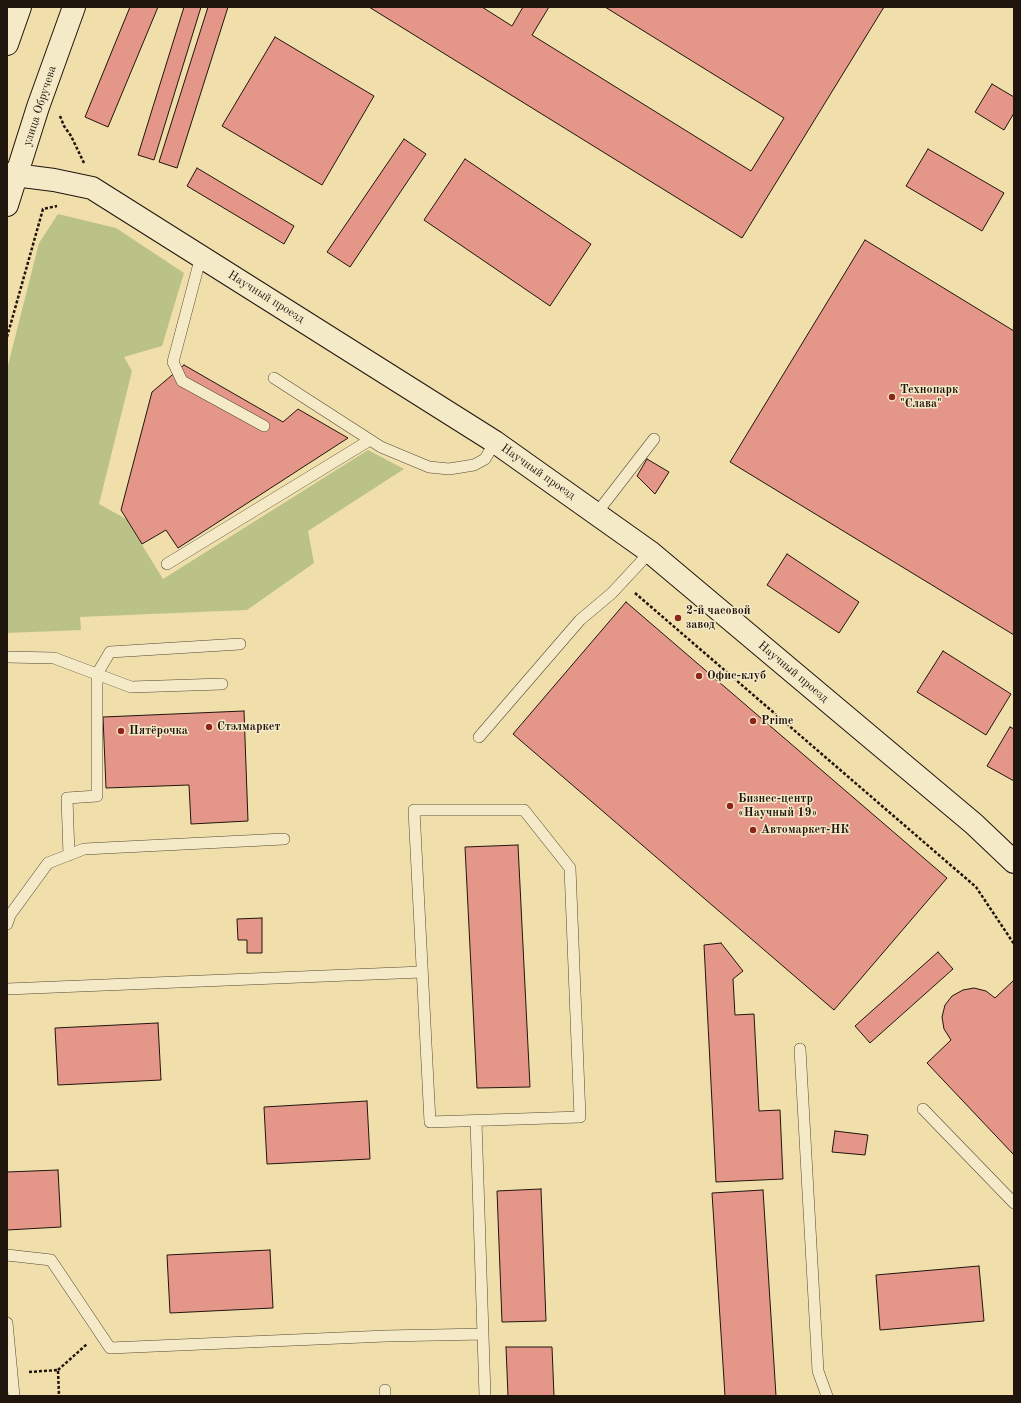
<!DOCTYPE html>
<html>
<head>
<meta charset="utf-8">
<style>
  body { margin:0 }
  #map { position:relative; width:1021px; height:1403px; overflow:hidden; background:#f0dfab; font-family:"Old Standard TT",serif }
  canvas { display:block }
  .frame { position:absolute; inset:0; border:8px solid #20150d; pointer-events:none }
</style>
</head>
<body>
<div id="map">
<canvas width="1021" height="1403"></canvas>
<div class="frame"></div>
</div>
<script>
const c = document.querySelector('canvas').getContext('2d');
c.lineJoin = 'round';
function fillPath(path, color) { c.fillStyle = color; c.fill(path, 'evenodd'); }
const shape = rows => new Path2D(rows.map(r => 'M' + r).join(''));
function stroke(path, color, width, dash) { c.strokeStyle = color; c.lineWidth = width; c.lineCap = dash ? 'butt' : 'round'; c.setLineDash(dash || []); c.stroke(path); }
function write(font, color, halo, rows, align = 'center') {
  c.font = font + ' "Old Standard TT",serif'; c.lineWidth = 3; c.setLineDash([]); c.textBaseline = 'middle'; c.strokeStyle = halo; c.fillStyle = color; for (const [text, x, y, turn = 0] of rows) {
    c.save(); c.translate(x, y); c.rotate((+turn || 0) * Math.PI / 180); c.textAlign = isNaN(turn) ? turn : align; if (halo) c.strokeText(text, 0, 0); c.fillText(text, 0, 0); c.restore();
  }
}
fillPath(shape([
  [58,214,116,228,184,273,162,346,124,357,132,371,99,504,126,519,163,579,368,450,404,469,308,531,314,563,247,610,80,617,81,630,7,633,7,369,39,243]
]), '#bac288');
const building = shape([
  [130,7,158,7,108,127,85,117,130,7],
  [184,7,201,7,154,160,138,155,184,7],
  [208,7,228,7,177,168,159,162,208,7],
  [369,7,482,7,512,26,523,7,549,7,532,35,751,171,784,118,605,7,884,7,742,238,369,7],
  [275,37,374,96,322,185,222,126,275,37],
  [992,84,1014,97,1014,113,1004,130,975,112,992,84],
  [404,139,426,154,350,267,327,252,404,139],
  [928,149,1004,193,982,231,906,186,928,149],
  [465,159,591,244,550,306,424,220,465,159],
  [197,168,294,226,284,244,187,186,197,168],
  [865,240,1014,331,1014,635,730,462,865,240],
  [184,365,283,422,298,409,348,438,178,548,166,530,142,544,121,510,152,392,184,365],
  [647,459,669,472,655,494,637,476,647,459],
  [787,554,859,602,839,633,767,585,787,554],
  [626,602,947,878,834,1010,513,734,626,602],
  [943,651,1011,694,986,735,917,692,943,651],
  [244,711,248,821,191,824,189,785,106,788,103,717,244,711],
  [1010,727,1014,729,1014,781,987,766,1010,727],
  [518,845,530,1087,477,1088,465,847,518,845],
  [262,918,262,953,247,953,247,940,238,940,237,919,262,918],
  [721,943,743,971,733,979,735,1015,754,1014,759,1111,780,1110,783,1179,716,1182,704,945,721,943],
  [938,952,953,969,870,1043,855,1026,938,952],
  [1014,980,1014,1155,927,1063,951,1040,944,1029,942,1017,945,1005,952,996,963,990,974,988,986,991,995,998,1014,980],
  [158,1023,161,1080,58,1085,55,1028,158,1023],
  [367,1101,370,1159,267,1164,264,1107,367,1101],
  [835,1131,868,1135,865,1155,832,1152,835,1131],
  [58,1170,61,1227,7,1230,7,1172,58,1170],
  [541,1189,546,1321,502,1322,497,1191,541,1189],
  [763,1190,776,1396,725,1396,712,1193,763,1190],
  [270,1250,273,1308,170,1313,167,1255,270,1250],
  [979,1266,984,1321,880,1330,876,1275,979,1266],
  [506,1347,552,1347,554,1396,508,1396,506,1347]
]);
fillPath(building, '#e49788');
stroke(building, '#20150d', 1);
const lane = shape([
  [201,256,173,362,182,381,264,426],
  [274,378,381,447,429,467,449,469,474,465,485,459,495,442],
  [596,514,654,439],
  [167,564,370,440],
  [7,657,54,658,131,687,222,684],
  [479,737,580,620,612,593,650,552],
  [414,810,524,810,570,868,580,1117,430,1122,414,810],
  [69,855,67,798,97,796,97,674,110,652,240,644],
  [7,924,10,915,48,863,84,849,284,839],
  [7,989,422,972],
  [800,1049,818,1371,827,1396],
  [923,1109,1014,1203],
  [476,1121,485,1396],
  [7,1255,51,1260,110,1348,386,1336,483,1334],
  [7,1323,14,1396],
  [385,1390,385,1396]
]);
const secondary = shape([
  [7,44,20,7],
  [7,174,54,180,92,188,495,442,650,552,974,824,1014,862],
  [7,205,38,107,74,7]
]);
stroke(lane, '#544834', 12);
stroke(secondary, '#20150d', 24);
stroke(shape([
  [60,116,64,126,71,136,84,163],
  [7,337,43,209,57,206],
  [635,593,976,887,1014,944],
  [58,1370,87,1344],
  [29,1372,58,1370,59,1396]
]), '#20150d', 2.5, [3, 2]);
stroke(lane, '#f5eac8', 11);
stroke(secondary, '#f5eac8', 22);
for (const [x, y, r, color] of [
  [892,397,4,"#8f2418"],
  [678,618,4,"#8f2418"],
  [699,676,4,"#8f2418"],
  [753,721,4,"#8f2418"],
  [209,727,4,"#8f2418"],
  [121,731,4,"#8f2418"],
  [730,806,4,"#8f2418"],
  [753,830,4,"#8f2418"]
]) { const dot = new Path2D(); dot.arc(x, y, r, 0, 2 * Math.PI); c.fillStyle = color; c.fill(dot); stroke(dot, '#f5eac8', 1.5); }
write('12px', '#20150d', '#f5eac8', [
  ["улица Обручева",40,106,-72],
  ["Научный проезд",266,297,32],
  ["Научный проезд",538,472,35],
  ["Научный проезд",793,672,40]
]);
write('bold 12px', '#20150d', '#f5eac8', [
  ["Технопарк",900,390],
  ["\"Слава\"",900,404],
  ["2-й часовой",686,611],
  ["завод",686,625],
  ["Офис-клуб",707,676],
  ["Prime",761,721],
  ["Стэлмаркет",217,727],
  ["Пятёрочка",129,731],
  ["Бизнес-центр",738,799],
  ["«Научный 19»",738,813],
  ["Автомаркет-НК",761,830]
], 'left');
</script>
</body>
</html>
